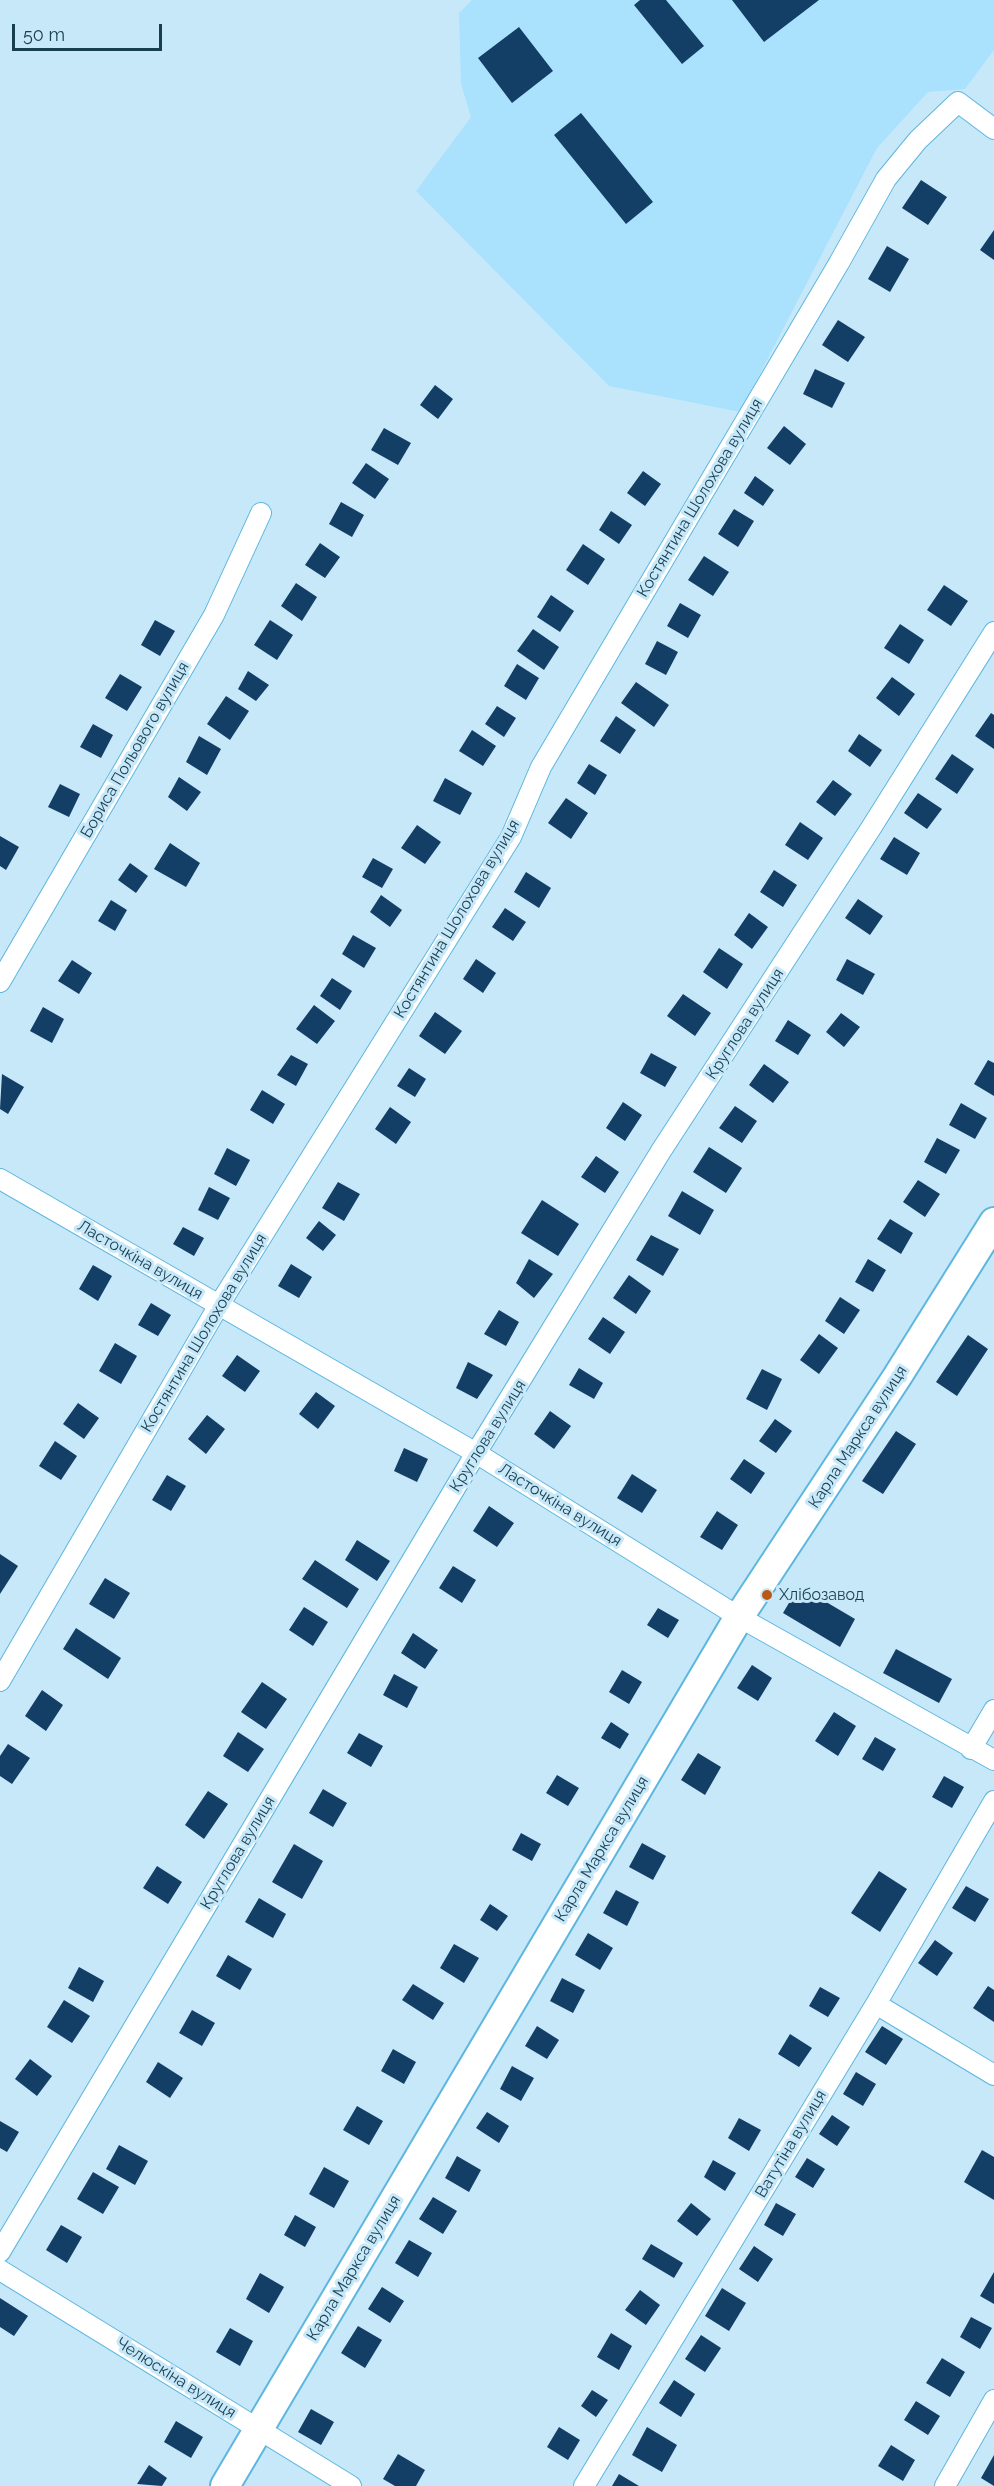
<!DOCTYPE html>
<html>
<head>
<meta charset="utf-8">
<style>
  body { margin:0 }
  #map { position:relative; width:994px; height:2486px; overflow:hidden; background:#c7e8f9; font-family:Raleway,sans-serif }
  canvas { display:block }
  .scale { position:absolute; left:12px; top:24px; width:150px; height:27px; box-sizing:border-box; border:3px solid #183f50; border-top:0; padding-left:8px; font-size:18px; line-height:21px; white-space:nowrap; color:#183f50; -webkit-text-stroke:4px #c7e8f9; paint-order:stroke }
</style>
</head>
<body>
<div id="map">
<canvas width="994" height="2486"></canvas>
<div class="scale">50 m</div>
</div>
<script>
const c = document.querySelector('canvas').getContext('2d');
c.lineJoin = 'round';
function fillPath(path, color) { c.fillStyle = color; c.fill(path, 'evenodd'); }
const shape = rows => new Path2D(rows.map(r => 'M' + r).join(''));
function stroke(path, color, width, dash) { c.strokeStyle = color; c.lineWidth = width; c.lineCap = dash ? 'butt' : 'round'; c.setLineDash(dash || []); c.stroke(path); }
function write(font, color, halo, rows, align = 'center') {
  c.font = font + ' Raleway,sans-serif'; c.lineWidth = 6; c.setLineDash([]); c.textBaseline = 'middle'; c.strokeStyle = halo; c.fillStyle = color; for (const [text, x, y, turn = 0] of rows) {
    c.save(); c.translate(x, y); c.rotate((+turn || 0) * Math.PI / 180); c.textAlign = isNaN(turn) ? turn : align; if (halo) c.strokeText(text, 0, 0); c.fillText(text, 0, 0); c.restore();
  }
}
fillPath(shape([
  [472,0,994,0,994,50,965,89,928,92,877,148,740,412,609,386,416,191,471,117,461,84,459,13]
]), '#aae2fe');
fillPath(shape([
  [640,0,666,0,704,46,682,64,634,5],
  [732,0,819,0,764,42],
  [519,27,553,71,512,103,478,58],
  [581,113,653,202,626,224,554,135],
  [921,180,947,197,928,225,902,208],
  [994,230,994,260,980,250],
  [887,246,909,259,890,292,868,279],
  [838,320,865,337,848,362,822,345],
  [815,369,845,383,832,408,803,394],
  [435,385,453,399,438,419,420,405],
  [784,426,806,444,790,465,767,448],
  [384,428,411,443,398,465,371,450],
  [366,463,389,479,375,499,352,483],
  [643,471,661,484,645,506,627,493],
  [755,476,774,490,763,506,744,493],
  [341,502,364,515,352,537,329,524],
  [734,509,754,521,738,547,718,534],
  [611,511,632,525,619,544,599,530],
  [320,543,340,557,325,578,305,565],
  [583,544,605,559,588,585,566,570],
  [704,556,729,572,713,596,688,580],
  [296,583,317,597,302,621,281,606],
  [944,585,968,601,951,626,927,610],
  [551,595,574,611,560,632,537,617],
  [680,603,701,615,688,638,667,626],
  [155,620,175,631,160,656,141,645],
  [270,620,293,635,277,660,254,645],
  [900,624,924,640,909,664,884,648],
  [533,629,559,647,544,670,517,651],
  [657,641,678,652,666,675,645,664],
  [517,664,539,678,526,700,504,686],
  [248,671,269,685,256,701,238,689],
  [120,674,142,687,127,711,105,698],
  [892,677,915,694,899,716,876,698],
  [636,682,669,705,654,727,621,703],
  [226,696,249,711,230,740,207,724],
  [497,706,516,718,504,737,485,724],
  [991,713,994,715,994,749,975,736],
  [616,716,636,730,620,754,600,741],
  [93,724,113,735,101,758,80,747],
  [472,730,496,746,483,766,459,751],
  [859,734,882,750,870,767,848,751],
  [199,736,221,749,207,775,186,762],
  [952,754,974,769,957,794,935,779],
  [589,764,607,775,595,795,577,783],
  [179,777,201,792,187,811,168,797],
  [445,778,472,793,460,815,433,801],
  [833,780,852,794,835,816,816,802],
  [60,784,80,794,69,817,48,807],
  [918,793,942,809,927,829,904,813],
  [566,798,588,813,571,839,548,823],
  [800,822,823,838,808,860,785,845],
  [417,825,441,842,425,864,401,848],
  [0,836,19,847,6,870,0,866],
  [894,837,920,853,907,875,880,859],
  [170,843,200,863,186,887,154,869],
  [373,858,393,869,382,888,362,877],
  [130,863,148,876,136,893,118,880],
  [774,870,797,885,783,907,760,892],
  [526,872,551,888,539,908,514,892],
  [381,895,402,910,390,927,370,912],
  [858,899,883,916,870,935,845,918],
  [111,900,127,910,115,931,98,921],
  [505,908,526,922,513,941,492,927],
  [749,913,768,927,752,949,734,935],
  [353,935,376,948,364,968,342,954],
  [719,948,743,964,727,989,703,972],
  [476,959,496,973,483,993,463,979],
  [847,959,875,974,863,995,836,980],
  [72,960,92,973,79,994,58,981],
  [332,978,352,991,340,1010,320,996],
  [683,994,711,1013,695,1036,667,1016],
  [314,1005,335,1021,317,1044,296,1029],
  [43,1007,64,1019,52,1043,30,1031],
  [435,1012,462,1031,445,1054,419,1036],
  [841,1013,860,1027,844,1047,826,1032],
  [788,1020,811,1035,798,1055,775,1041],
  [651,1053,677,1067,665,1087,640,1073],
  [291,1055,308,1064,296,1086,277,1075],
  [988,1060,994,1063,994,1096,974,1084],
  [764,1064,789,1082,773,1103,749,1085],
  [409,1068,426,1079,415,1097,397,1086],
  [2,1074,24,1087,8,1114,0,1109],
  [262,1090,285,1104,273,1124,250,1110],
  [623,1102,642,1115,625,1141,606,1128],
  [961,1103,987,1118,975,1139,949,1125],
  [735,1106,757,1121,742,1143,719,1128],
  [390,1107,411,1122,396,1144,375,1129],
  [937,1138,960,1150,946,1174,924,1162],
  [709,1147,742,1168,726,1193,693,1172],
  [227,1148,250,1160,236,1186,214,1174],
  [596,1156,619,1172,605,1193,581,1177],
  [918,1180,940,1194,925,1217,903,1202],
  [338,1182,360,1194,344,1221,322,1208],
  [209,1187,230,1198,218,1220,198,1210],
  [682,1191,714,1210,700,1235,668,1216],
  [542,1200,579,1224,558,1256,521,1233],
  [890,1219,913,1233,901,1254,877,1239],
  [319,1221,336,1235,323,1251,306,1238],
  [183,1227,204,1238,194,1256,173,1244],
  [651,1235,679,1249,663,1276,636,1260],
  [529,1259,553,1274,534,1298,516,1283],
  [868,1259,886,1270,873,1292,855,1282],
  [291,1264,312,1277,299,1298,278,1286],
  [93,1265,112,1276,98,1301,79,1289],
  [629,1275,651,1291,636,1314,613,1298],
  [840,1297,860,1310,844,1334,825,1321],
  [151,1303,171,1315,158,1336,138,1325],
  [499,1310,519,1322,506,1346,484,1334],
  [603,1317,625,1332,610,1354,588,1339],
  [819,1334,838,1348,819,1374,800,1360],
  [968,1335,988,1349,957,1396,936,1382],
  [115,1343,137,1356,121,1384,99,1371],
  [237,1355,260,1371,245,1392,222,1376],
  [468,1362,493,1375,477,1399,456,1388],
  [579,1368,603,1383,594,1399,569,1385],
  [762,1369,782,1379,767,1410,746,1399],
  [316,1392,335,1406,318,1429,299,1414],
  [78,1403,99,1418,84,1439,63,1424],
  [550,1411,571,1426,554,1449,534,1434],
  [207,1415,225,1429,206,1454,188,1439],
  [775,1419,792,1431,776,1453,759,1441],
  [896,1431,916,1444,883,1494,862,1481],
  [55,1441,77,1456,61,1480,39,1466],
  [404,1448,428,1459,417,1482,394,1471],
  [744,1459,765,1473,751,1494,730,1479],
  [632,1474,657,1490,642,1513,617,1498],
  [167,1475,186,1486,171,1511,152,1500],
  [489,1506,514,1523,497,1547,473,1531],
  [717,1511,738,1525,722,1550,700,1537],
  [357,1540,390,1561,377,1581,345,1560],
  [0,1554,18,1566,0,1594],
  [315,1560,359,1589,347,1608,302,1579],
  [453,1566,476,1580,462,1603,439,1588],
  [105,1578,130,1593,114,1619,89,1604],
  [799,1586,855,1619,840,1647,783,1613],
  [304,1607,328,1622,313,1646,289,1630],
  [658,1608,679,1620,668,1638,647,1625],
  [76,1628,121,1658,108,1679,63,1649],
  [413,1633,438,1650,425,1669,401,1653],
  [896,1649,952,1679,939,1703,883,1673],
  [752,1665,772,1678,758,1701,737,1688],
  [622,1670,642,1682,629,1704,609,1692],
  [394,1674,418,1687,407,1708,383,1695],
  [262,1682,287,1699,266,1729,241,1712],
  [42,1690,63,1705,46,1731,25,1716],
  [834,1712,856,1726,838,1756,815,1741],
  [611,1722,629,1734,620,1749,601,1738],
  [238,1732,264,1749,248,1772,223,1756],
  [359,1733,383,1746,371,1767,347,1753],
  [875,1737,896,1749,883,1771,862,1759],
  [8,1744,30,1758,12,1784,0,1776,0,1756],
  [698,1753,721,1767,705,1795,681,1780],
  [557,1775,579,1788,568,1806,546,1793],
  [944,1776,964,1787,952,1808,932,1797],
  [323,1789,347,1803,333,1827,309,1813],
  [208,1791,228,1804,204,1839,185,1825],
  [521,1833,541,1844,532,1861,512,1850],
  [642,1843,666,1856,653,1880,629,1867],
  [294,1844,323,1861,302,1899,272,1882],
  [157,1866,182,1882,168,1904,143,1888],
  [879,1871,907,1889,880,1932,851,1913],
  [966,1886,989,1899,975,1922,952,1908],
  [616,1890,639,1902,627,1926,603,1913],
  [259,1898,286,1914,273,1938,245,1922],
  [490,1904,508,1916,497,1931,480,1920],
  [588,1933,613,1948,600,1970,575,1955],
  [935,1940,953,1953,937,1976,918,1963],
  [454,1944,479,1958,464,1983,440,1968],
  [228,1955,252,1969,240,1990,216,1976],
  [79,1967,104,1981,93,2002,68,1988],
  [562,1978,585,1990,573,2013,550,2001],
  [413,1984,444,2003,433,2020,402,2000],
  [988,1986,994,1990,994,2022,973,2008],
  [820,1987,840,1998,828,2017,809,2006],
  [64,2000,90,2016,72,2043,47,2027],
  [192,2010,215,2023,202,2046,179,2033],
  [537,2026,559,2040,547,2059,525,2046],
  [882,2026,903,2039,886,2065,865,2052],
  [790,2034,812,2048,799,2067,778,2054],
  [393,2049,416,2062,404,2084,381,2071],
  [30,2059,52,2076,37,2096,15,2079],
  [158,2062,183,2078,170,2098,146,2082],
  [512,2066,534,2078,521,2101,500,2089],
  [856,2072,876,2084,863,2106,843,2094],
  [357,2106,383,2121,369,2145,343,2130],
  [487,2112,509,2126,499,2143,476,2128],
  [832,2115,850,2127,837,2146,819,2134],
  [739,2118,761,2130,749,2151,728,2138],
  [0,2121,19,2132,7,2152,0,2148],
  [119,2145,148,2161,135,2185,106,2169],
  [982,2150,994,2157,994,2200,964,2182],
  [457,2156,481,2170,469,2192,445,2178],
  [807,2158,825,2169,813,2188,795,2177],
  [713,2160,736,2173,725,2191,704,2177],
  [324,2167,349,2181,334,2208,309,2194],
  [93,2172,119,2187,103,2214,77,2199],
  [433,2197,457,2211,443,2234,419,2219],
  [691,2203,711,2219,697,2236,677,2221],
  [776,2203,796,2214,783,2236,764,2225],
  [295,2215,316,2227,305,2247,284,2235],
  [61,2225,82,2237,67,2263,46,2250],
  [409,2240,432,2253,418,2277,395,2263],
  [651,2244,683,2263,674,2278,642,2259],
  [754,2246,773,2259,758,2282,739,2269],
  [994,2272,994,2304,980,2296],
  [260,2273,284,2287,269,2313,246,2299],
  [382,2287,404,2301,390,2323,368,2309],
  [722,2288,746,2303,729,2331,705,2316],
  [640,2290,660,2305,646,2325,625,2310],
  [0,2298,28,2316,14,2336,0,2327],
  [971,2317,992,2328,980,2349,960,2337],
  [358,2326,382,2340,365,2368,341,2353],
  [230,2328,253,2341,240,2366,216,2352],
  [611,2333,632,2346,619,2370,597,2357],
  [701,2335,721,2348,705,2372,685,2359],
  [942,2358,965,2372,950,2397,926,2383],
  [674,2380,695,2394,681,2417,659,2403],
  [592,2390,608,2400,596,2417,581,2406],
  [916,2401,940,2416,928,2435,904,2420],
  [311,2409,334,2422,321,2445,298,2432],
  [176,2421,203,2437,191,2458,164,2442],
  [559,2427,580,2440,568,2460,547,2447],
  [647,2427,677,2445,662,2472,632,2455],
  [891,2445,915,2460,903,2481,878,2466],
  [398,2454,425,2470,416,2486,395,2486,383,2479],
  [994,2455,994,2486,981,2478],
  [149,2465,167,2478,162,2486,137,2484],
  [619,2474,639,2486,612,2486]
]), '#133e66');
const street = shape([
  [0,982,214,615,261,513],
  [0,1179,476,1453,739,1617,994,1760],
  [0,1681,219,1305,511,837,541,767,839,263,886,179,918,140,958,102,994,129],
  [971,1749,994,1710],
  [876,2004,994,2075],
  [0,2252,476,1453,661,1151,871,828,994,632],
  [0,2270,351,2486],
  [584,2486,876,2004,994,1801],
  [945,2486,994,2400]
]);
const secondary = shape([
  [225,2486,739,1617,897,1377,994,1222]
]);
stroke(street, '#5cb6df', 22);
stroke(secondary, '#5cb6df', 32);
stroke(street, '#fff', 20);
stroke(secondary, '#fff', 28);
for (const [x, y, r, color] of [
  [767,1595,6,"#b95913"]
]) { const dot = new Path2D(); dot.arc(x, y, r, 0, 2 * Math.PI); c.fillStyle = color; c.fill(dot); stroke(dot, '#c7e8f9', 2); }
write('16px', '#183f50', '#c7e8f9', [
  ["Костянтина Шолохова вулиця",700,498,-59],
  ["Бориса Польового вулиця",135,750,-60],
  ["Костянтина Шолохова вулиця",457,919,-59],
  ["Круглова вулиця",745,1024,-57],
  ["Ласточкіна вулиця",140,1260,30],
  ["Костянтина Шолохова вулиця",204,1333,-59],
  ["Круглова вулиця",488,1436,-58],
  ["Карла Маркса вулиця",858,1437,-57],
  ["Ласточкіна вулиця",560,1505,32],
  ["Карла Маркса вулиця",602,1849,-59],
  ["Круглова вулиця",238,1853,-59],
  ["Ватутіна вулиця",791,2144,-59],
  ["Карла Маркса вулиця",354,2268,-59],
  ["Челюскіна вулиця",176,2378,32]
]);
write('16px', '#183f50', '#c7e8f9', [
  ["Хлібозавод",779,1595]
], 'left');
</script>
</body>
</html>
